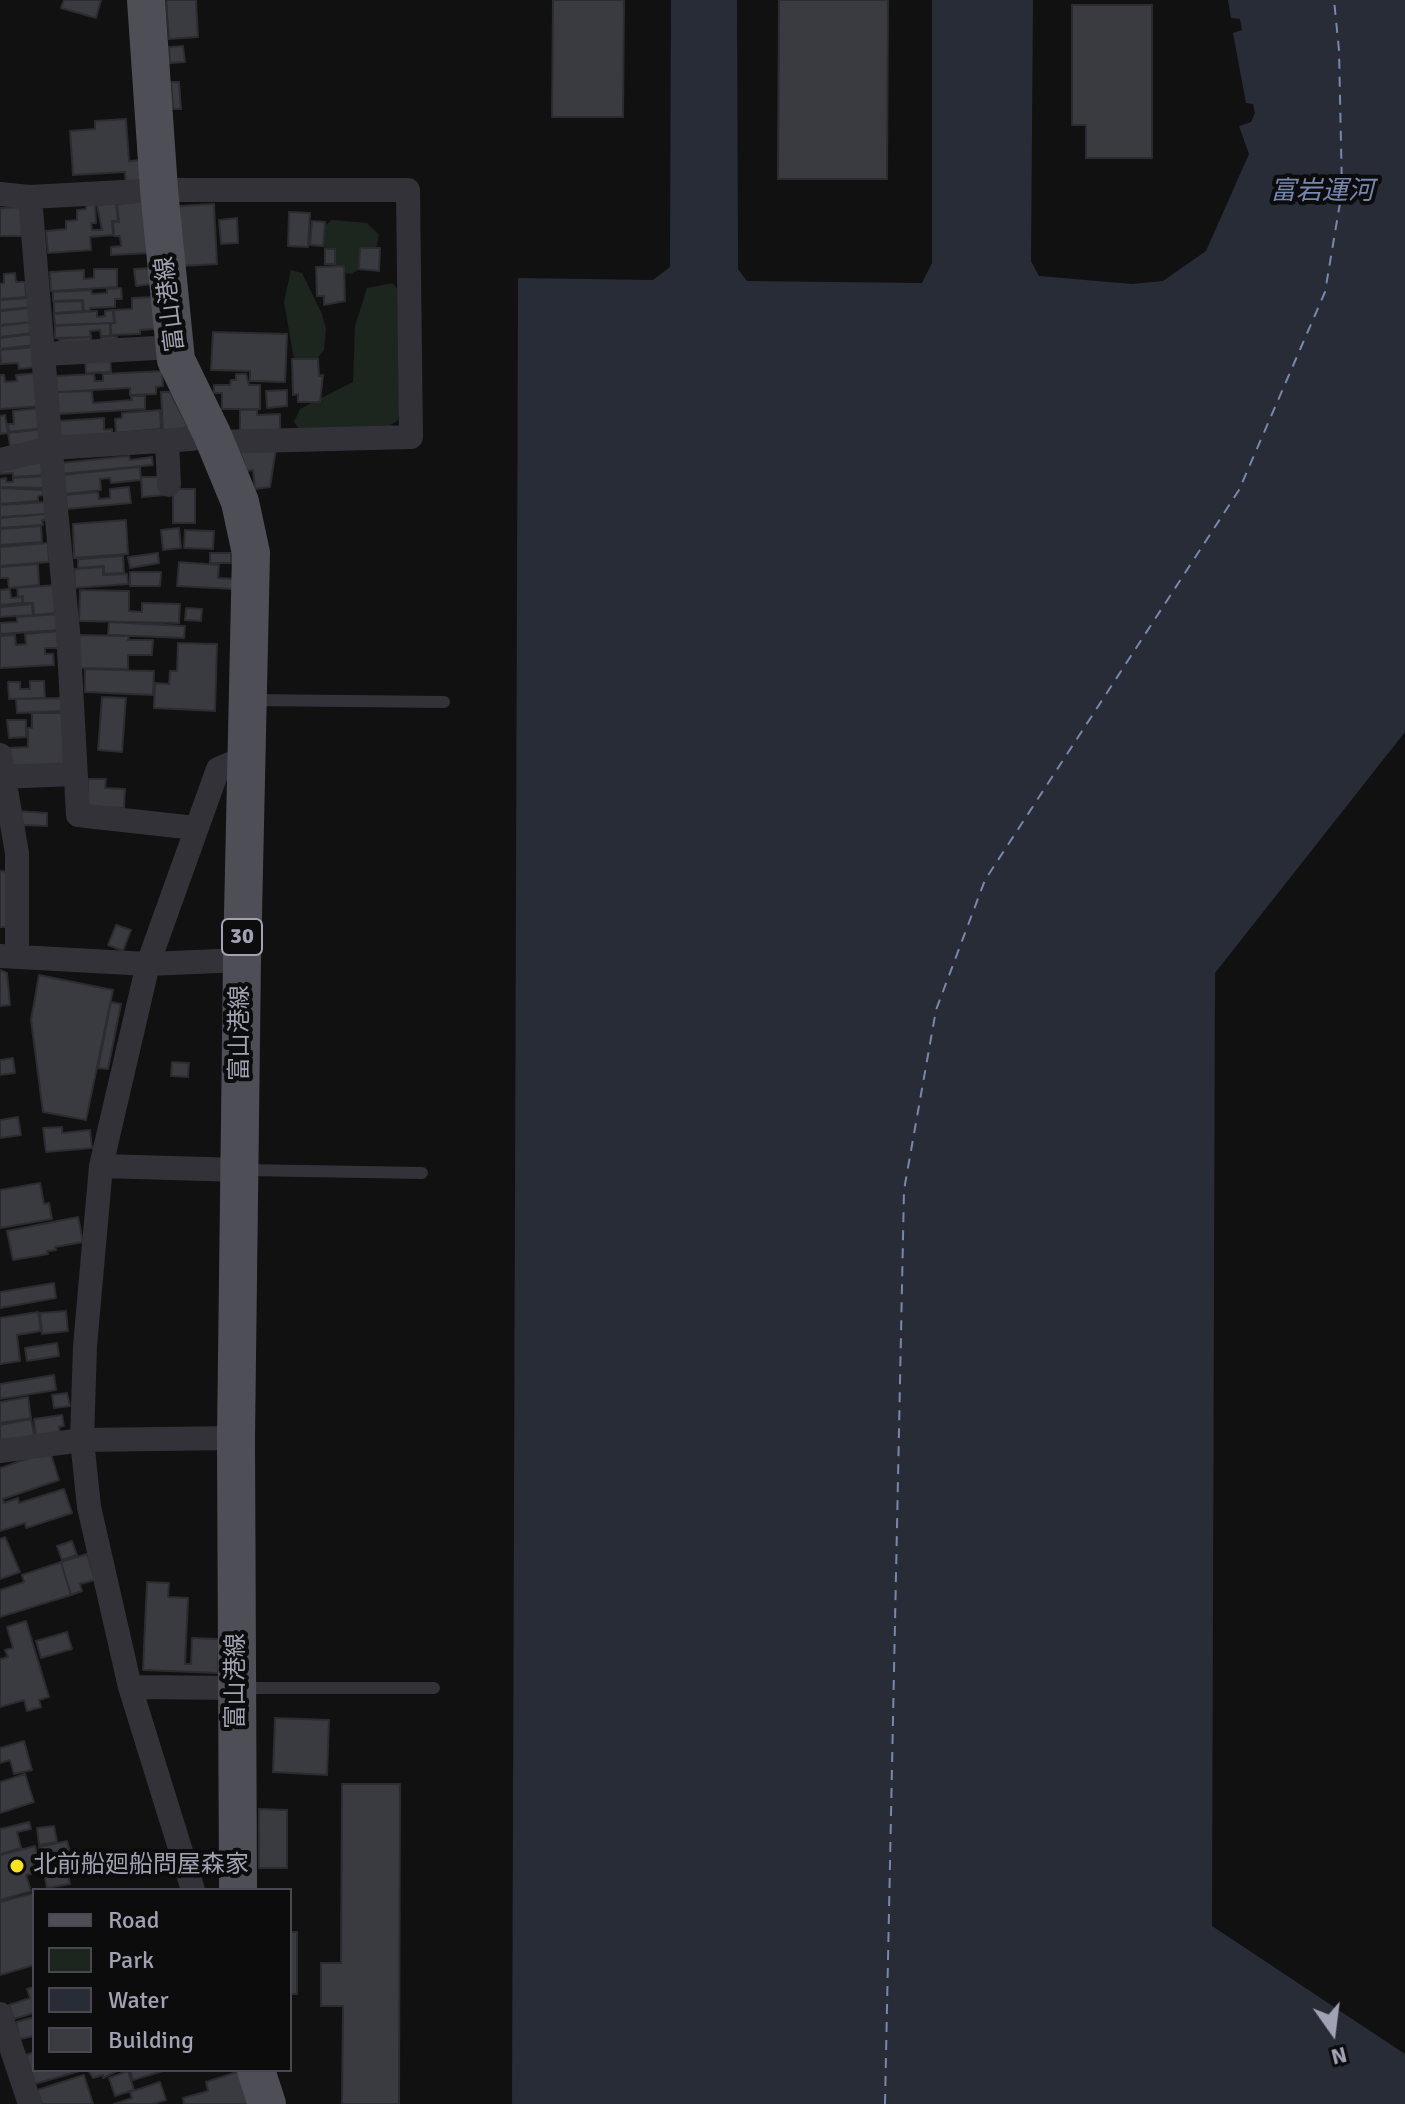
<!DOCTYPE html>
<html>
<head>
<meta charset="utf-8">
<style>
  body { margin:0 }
  #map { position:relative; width:1405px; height:2104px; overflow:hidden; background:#111112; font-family:Signika,sans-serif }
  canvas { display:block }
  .legend { position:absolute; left:32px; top:1888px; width:260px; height:184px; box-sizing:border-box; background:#0c0c0d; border:2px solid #484850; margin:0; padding:10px 14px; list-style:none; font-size:24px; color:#a1a3b4 }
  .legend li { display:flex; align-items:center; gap:16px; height:40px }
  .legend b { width:40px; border:2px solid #484850 }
  .north { position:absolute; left:1293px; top:1992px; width:80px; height:80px; -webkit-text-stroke:6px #0c0c0d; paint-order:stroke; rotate:166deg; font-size:22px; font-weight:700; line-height:32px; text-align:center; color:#a1a3b4 }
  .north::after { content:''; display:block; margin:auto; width:28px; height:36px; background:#a1a3b4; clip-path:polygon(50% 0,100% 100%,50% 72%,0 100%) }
</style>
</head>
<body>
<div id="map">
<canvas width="1405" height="2104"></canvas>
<ul class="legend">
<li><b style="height:10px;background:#4e4e57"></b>Road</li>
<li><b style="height:22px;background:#1d251f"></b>Park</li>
<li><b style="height:22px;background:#272c36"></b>Water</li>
<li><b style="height:22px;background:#3a3b40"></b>Building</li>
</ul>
<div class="north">N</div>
</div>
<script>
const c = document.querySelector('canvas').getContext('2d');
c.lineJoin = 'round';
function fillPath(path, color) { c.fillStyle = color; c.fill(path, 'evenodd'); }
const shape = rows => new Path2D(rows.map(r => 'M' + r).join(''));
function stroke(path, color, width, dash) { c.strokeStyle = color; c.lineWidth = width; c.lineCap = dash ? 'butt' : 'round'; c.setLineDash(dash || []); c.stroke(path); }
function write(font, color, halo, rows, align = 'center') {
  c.font = font + ' Signika,"Noto Sans JP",sans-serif'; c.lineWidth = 8; c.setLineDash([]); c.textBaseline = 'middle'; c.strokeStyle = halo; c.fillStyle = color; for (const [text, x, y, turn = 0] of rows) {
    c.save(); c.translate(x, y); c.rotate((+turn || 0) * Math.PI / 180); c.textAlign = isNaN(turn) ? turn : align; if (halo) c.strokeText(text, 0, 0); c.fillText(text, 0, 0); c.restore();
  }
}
fillPath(shape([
  [332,220,367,223,379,235,374,259,352,274,338,272,316,233],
  [291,270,302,273,322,314,326,329,324,350,309,369,296,369,292,348,284,302],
  [393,283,405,300,406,374,398,420,389,426,300,430,294,422,300,409,353,382,355,326,367,288]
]), '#1d251f');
fillPath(shape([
  [671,0,737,0,738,269,747,281,922,283,932,263,932,0,1033,0,1031,261,1039,276,1132,284,1163,281,1206,251,1249,154,1239,126,1251,122,1255,113,1253,104,1246,103,1233,33,1242,30,1240,19,1231,18,1228,0,1405,0,1405,732,1215,973,1212,1926,1405,2054,1405,2104,512,2104,518,278,653,280,670,267]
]), '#272c36');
stroke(shape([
  [885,2104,904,1190,936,1010,985,880,1239,490,1325,292,1342,191,1339,50,1334,0]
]), '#7688b1', 2, [10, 8]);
const building = shape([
  [64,0,101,0,96,18,61,8,64,0],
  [166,0,196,0,198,37,169,39,166,0],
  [553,0,624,0,623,117,552,117,553,0],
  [779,0,888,0,887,179,778,179,779,0],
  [1072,5,1152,5,1152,158,1086,158,1086,125,1072,125,1072,5],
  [183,46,185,62,170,63,169,47,183,46],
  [171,82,179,82,181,109,173,109,171,82],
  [126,119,129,161,141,160,142,184,126,185,125,172,73,175,70,131,95,129,95,121,126,119],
  [145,201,150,253,111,255,111,247,121,246,120,236,114,236,113,222,119,222,117,204,145,201],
  [116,203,118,221,112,221,113,235,90,237,91,250,48,253,46,231,66,229,66,221,77,220,77,210,86,209,86,205,95,204,96,223,91,223,92,230,102,230,97,205,116,203],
  [214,204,217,264,182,266,179,206,214,204],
  [23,207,23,236,0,236,0,208,23,207],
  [289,212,310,213,308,247,288,246,289,212],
  [237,218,238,243,221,244,219,220,237,218],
  [312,221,325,222,323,246,310,245,312,221],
  [360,248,380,248,379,271,359,269,360,248],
  [325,249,335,249,335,264,325,264,325,249],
  [344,266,345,301,324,305,324,296,317,296,316,267,344,266],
  [150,268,152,284,136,286,134,269,150,268],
  [94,269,117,269,117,287,51,291,50,272,84,270,84,279,94,278,94,269],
  [15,273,16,282,25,282,26,297,0,299,0,284,4,283,4,274,15,273],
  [121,288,122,299,115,299,115,307,90,308,90,311,84,311,83,300,53,301,53,292,91,290,92,294,107,293,107,289,121,288],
  [154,297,155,329,140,330,140,334,111,335,111,323,115,323,114,310,132,309,132,298,154,297],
  [30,298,31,307,0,310,0,300,30,298],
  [82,301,83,311,54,313,54,302,82,301],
  [31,308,32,322,0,325,0,311,31,308],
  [113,310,114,323,55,325,54,314,97,311,97,317,105,316,105,311,113,310],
  [32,322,33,333,0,337,0,326,32,322],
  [110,323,110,336,101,336,100,330,90,331,91,337,55,338,55,326,110,323],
  [213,332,287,334,285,382,250,381,250,371,211,370,213,332],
  [33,334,35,345,0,349,0,338,33,334],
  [117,336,117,346,60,349,59,339,91,337,91,341,101,340,101,337,117,336],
  [35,347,37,367,19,369,18,363,1,364,0,350,35,347],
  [110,358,111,372,86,373,85,359,110,358],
  [292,359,318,359,319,376,323,375,320,402,298,402,298,394,293,395,292,359],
  [162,371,163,386,156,387,156,394,130,395,130,388,57,392,56,376,94,374,95,381,103,381,103,374,162,371],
  [38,373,41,406,0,409,0,375,4,375,5,382,17,381,16,375,38,373],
  [236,374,246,374,249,385,260,385,260,409,222,409,222,393,214,393,214,385,230,385,231,380,236,380,236,374],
  [287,390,287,406,267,408,266,391,287,390],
  [92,391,93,403,132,400,131,396,145,396,145,409,58,414,57,392,92,391],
  [161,392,170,392,188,427,163,434,161,392],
  [42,408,44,428,9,432,8,424,14,424,13,411,42,408],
  [160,410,161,429,116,433,115,419,122,418,122,413,160,410],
  [240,410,257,410,257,415,280,414,280,433,240,433,240,410],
  [5,415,8,433,0,434,0,416,5,415],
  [104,418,104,430,112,429,112,438,59,442,58,421,104,418],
  [44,429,46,446,11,451,8,433,44,429],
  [239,449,276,449,270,487,255,489,253,470,247,471,239,449],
  [129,456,130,460,152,457,153,465,61,474,60,463,129,456],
  [45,462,46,475,13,477,13,473,0,474,0,467,45,462],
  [140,467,141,480,111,483,110,478,100,479,101,490,65,494,61,475,140,467],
  [46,476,47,488,0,487,0,479,6,478,6,482,13,482,13,478,46,476],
  [141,477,158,477,166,495,142,497,141,477],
  [129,487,131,503,67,509,65,495,98,492,99,499,110,498,110,489,129,487],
  [0,488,43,490,43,495,38,496,38,501,0,504,0,488],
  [173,489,195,489,195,523,173,523,173,489],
  [46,502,47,514,0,517,0,505,46,502],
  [47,514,48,520,42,520,43,525,0,528,0,518,47,514],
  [126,520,128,554,74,558,73,524,126,520],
  [41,526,42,542,0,545,0,529,41,526],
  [179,528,181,548,163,550,161,530,179,528],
  [185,530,214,531,213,549,184,548,185,530],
  [48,543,49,562,0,566,0,547,48,543],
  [158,553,159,563,130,568,128,557,158,553],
  [210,553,231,553,231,563,210,563,210,553],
  [123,556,124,573,104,574,104,566,78,568,78,559,123,556],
  [179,562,219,565,218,578,234,579,233,589,177,586,179,562],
  [38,564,39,585,9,588,8,578,0,578,0,567,38,564],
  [103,567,103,575,127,574,128,584,75,588,74,569,103,567],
  [130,572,161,572,160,586,130,586,130,572],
  [56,585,58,613,34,615,33,603,23,603,23,596,18,597,17,588,56,585],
  [10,589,11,598,22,597,22,603,0,605,0,590,10,589],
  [80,590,129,591,129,611,142,612,142,603,180,604,179,623,79,621,80,590],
  [32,604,33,615,0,617,0,607,32,604],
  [186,608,202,609,201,621,185,620,186,608],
  [58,614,59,630,0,634,0,623,17,622,17,617,58,614],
  [109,622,185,626,184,638,108,635,109,622],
  [59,631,60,648,45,648,45,654,53,654,54,665,0,668,0,636,15,635,16,645,26,644,25,634,59,631],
  [79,635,129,636,128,640,153,640,152,655,128,655,128,669,79,668,79,635],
  [178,643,217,644,215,711,154,708,155,683,169,684,170,671,177,671,178,643],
  [85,669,154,671,153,695,85,692,85,669],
  [30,681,44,681,45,698,9,699,8,682,20,682,20,689,30,689,30,681],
  [102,697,126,698,122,752,98,750,102,697],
  [62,698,62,711,17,713,16,699,62,698],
  [32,713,63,713,64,767,10,767,7,748,28,747,28,728,32,728,32,713],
  [7,720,26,720,26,737,9,738,7,720],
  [88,779,106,779,105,788,125,789,124,808,88,807,88,779],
  [17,811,47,813,47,826,20,825,17,811],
  [0,871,10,872,9,927,0,927,0,871],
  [116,925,131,930,123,951,108,945,116,925],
  [0,970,7,973,10,1005,0,1006,0,970],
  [39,975,113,990,86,1120,43,1112,31,1020,39,975],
  [111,1002,121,1004,108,1069,98,1068,111,1002],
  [13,1058,15,1073,0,1075,0,1060,13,1058],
  [172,1062,189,1063,188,1077,171,1076,172,1062],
  [18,1117,21,1135,0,1138,0,1120,18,1117],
  [62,1127,62,1133,90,1130,92,1148,46,1152,43,1128,62,1127],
  [40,1183,44,1204,49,1203,52,1219,0,1228,0,1190,40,1183],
  [78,1217,83,1242,55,1247,56,1250,47,1251,48,1254,13,1260,7,1231,78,1217],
  [54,1283,56,1298,0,1308,0,1292,54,1283],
  [66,1311,68,1331,42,1334,40,1313,66,1311],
  [38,1312,41,1331,17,1335,20,1361,0,1364,0,1318,38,1312],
  [57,1343,59,1356,27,1361,25,1348,57,1343],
  [54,1375,56,1390,0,1399,0,1384,54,1375],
  [67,1393,70,1406,54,1408,52,1395,67,1393],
  [28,1397,31,1418,0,1423,0,1402,28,1397],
  [62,1415,64,1426,59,1427,60,1434,36,1438,34,1419,62,1415],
  [31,1419,35,1438,0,1445,0,1425,31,1419],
  [50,1451,59,1480,3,1499,4,1503,18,1498,19,1503,64,1489,72,1513,26,1528,25,1523,0,1531,0,1468,50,1451],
  [5,1537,20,1572,0,1579,0,1539,5,1537],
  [72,1541,77,1555,62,1560,57,1546,72,1541],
  [87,1554,95,1580,80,1584,82,1591,71,1595,61,1562,87,1554],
  [61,1562,71,1595,0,1617,0,1590,24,1582,22,1575,61,1562],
  [147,1582,169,1583,168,1597,188,1598,185,1664,191,1664,192,1638,219,1639,218,1673,143,1670,147,1582],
  [26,1621,49,1697,39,1700,41,1707,27,1711,24,1700,0,1707,0,1659,8,1657,5,1650,13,1648,7,1627,26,1621],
  [67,1632,72,1649,41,1658,36,1641,67,1632],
  [275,1718,329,1720,327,1775,273,1772,275,1718],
  [24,1741,32,1770,14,1774,10,1760,0,1763,0,1748,24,1741],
  [25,1774,34,1802,0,1813,0,1782,25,1774],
  [342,1784,400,1784,399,2104,342,2104,343,2006,321,2006,321,1963,341,1963,342,1784],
  [259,1809,287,1810,287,1868,259,1868,259,1809],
  [29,1822,31,1829,17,1832,21,1848,0,1854,0,1829,29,1822],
  [54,1826,57,1842,39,1845,37,1828,54,1826],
  [67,1841,71,1856,65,1857,70,1884,47,1888,39,1847,67,1841],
  [35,1846,38,1858,32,1860,36,1873,26,1875,31,1891,0,1900,0,1855,35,1846],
  [34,1893,34,1965,0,1975,0,1902,34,1893],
  [290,1932,297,1932,297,1994,290,1994,290,1932],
  [34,1987,34,2013,14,2019,9,2005,30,1998,27,1989,34,1987],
  [34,2017,34,2036,20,2039,16,2022,34,2017],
  [34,2052,34,2070,83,2070,35,2084,26,2055,34,2052],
  [88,2070,119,2070,103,2078,103,2075,93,2078,88,2070],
  [130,2070,166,2070,133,2080,130,2070],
  [128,2071,134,2090,115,2096,109,2078,128,2071],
  [240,2071,250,2104,184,2104,183,2098,208,2091,206,2082,240,2071],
  [84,2075,93,2104,42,2104,37,2090,84,2075],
  [160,2082,166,2100,153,2104,114,2104,132,2098,130,2092,160,2082]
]);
fillPath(building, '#3a3b40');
stroke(building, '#2c2b2f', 2);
stroke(shape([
  [251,700,444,702],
  [245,1170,422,1173],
  [240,1688,434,1688]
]), '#323238', 12);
stroke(shape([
  [0,194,30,197,159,190,408,190,411,437,215,442],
  [30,197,56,510,68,631,78,815,195,828],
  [44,354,175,347],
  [167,441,169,485],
  [0,460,52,448,191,439,212,434],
  [0,755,17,853,17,957],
  [0,777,74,774],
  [0,956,148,964,242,960],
  [101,1166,241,1170],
  [0,1451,82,1440,236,1438],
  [130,1687,237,1688],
  [193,1890,130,1687,89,1507,82,1440,85,1346,101,1166,148,964,218,769,246,757],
  [0,2014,30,2104]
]), '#323238', 24);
stroke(shape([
  [146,0,159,190,176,360,212,434,240,502,251,553,242,960,236,1438,238,1890],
  [256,2070,267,2104]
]), '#4e4e57', 38);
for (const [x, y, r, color] of [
  [17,1866,8,"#fae321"]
]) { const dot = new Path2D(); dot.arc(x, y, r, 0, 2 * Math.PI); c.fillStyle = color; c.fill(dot); stroke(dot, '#0c0c0d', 3); }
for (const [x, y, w] of [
  [242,937,40]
]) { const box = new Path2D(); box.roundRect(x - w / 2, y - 18, w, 36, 6); c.fillStyle = '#0c0c0d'; c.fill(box); stroke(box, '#a1a3b4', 2); }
write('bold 22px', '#a1a3b4', null, [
  ["30",242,937]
]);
write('24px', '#a1a3b4', '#0c0c0d', [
  ["富山港線",171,304,-97],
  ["富山港線",241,1033,-90],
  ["富山港線",237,1681,-90]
]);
write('24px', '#a1a3b4', '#0c0c0d', [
  ["北前船廻船問屋森家",33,1866]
], 'left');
write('italic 26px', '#7688b1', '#0c0c0d', [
  ["富岩運河",1322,192]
]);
</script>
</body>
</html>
